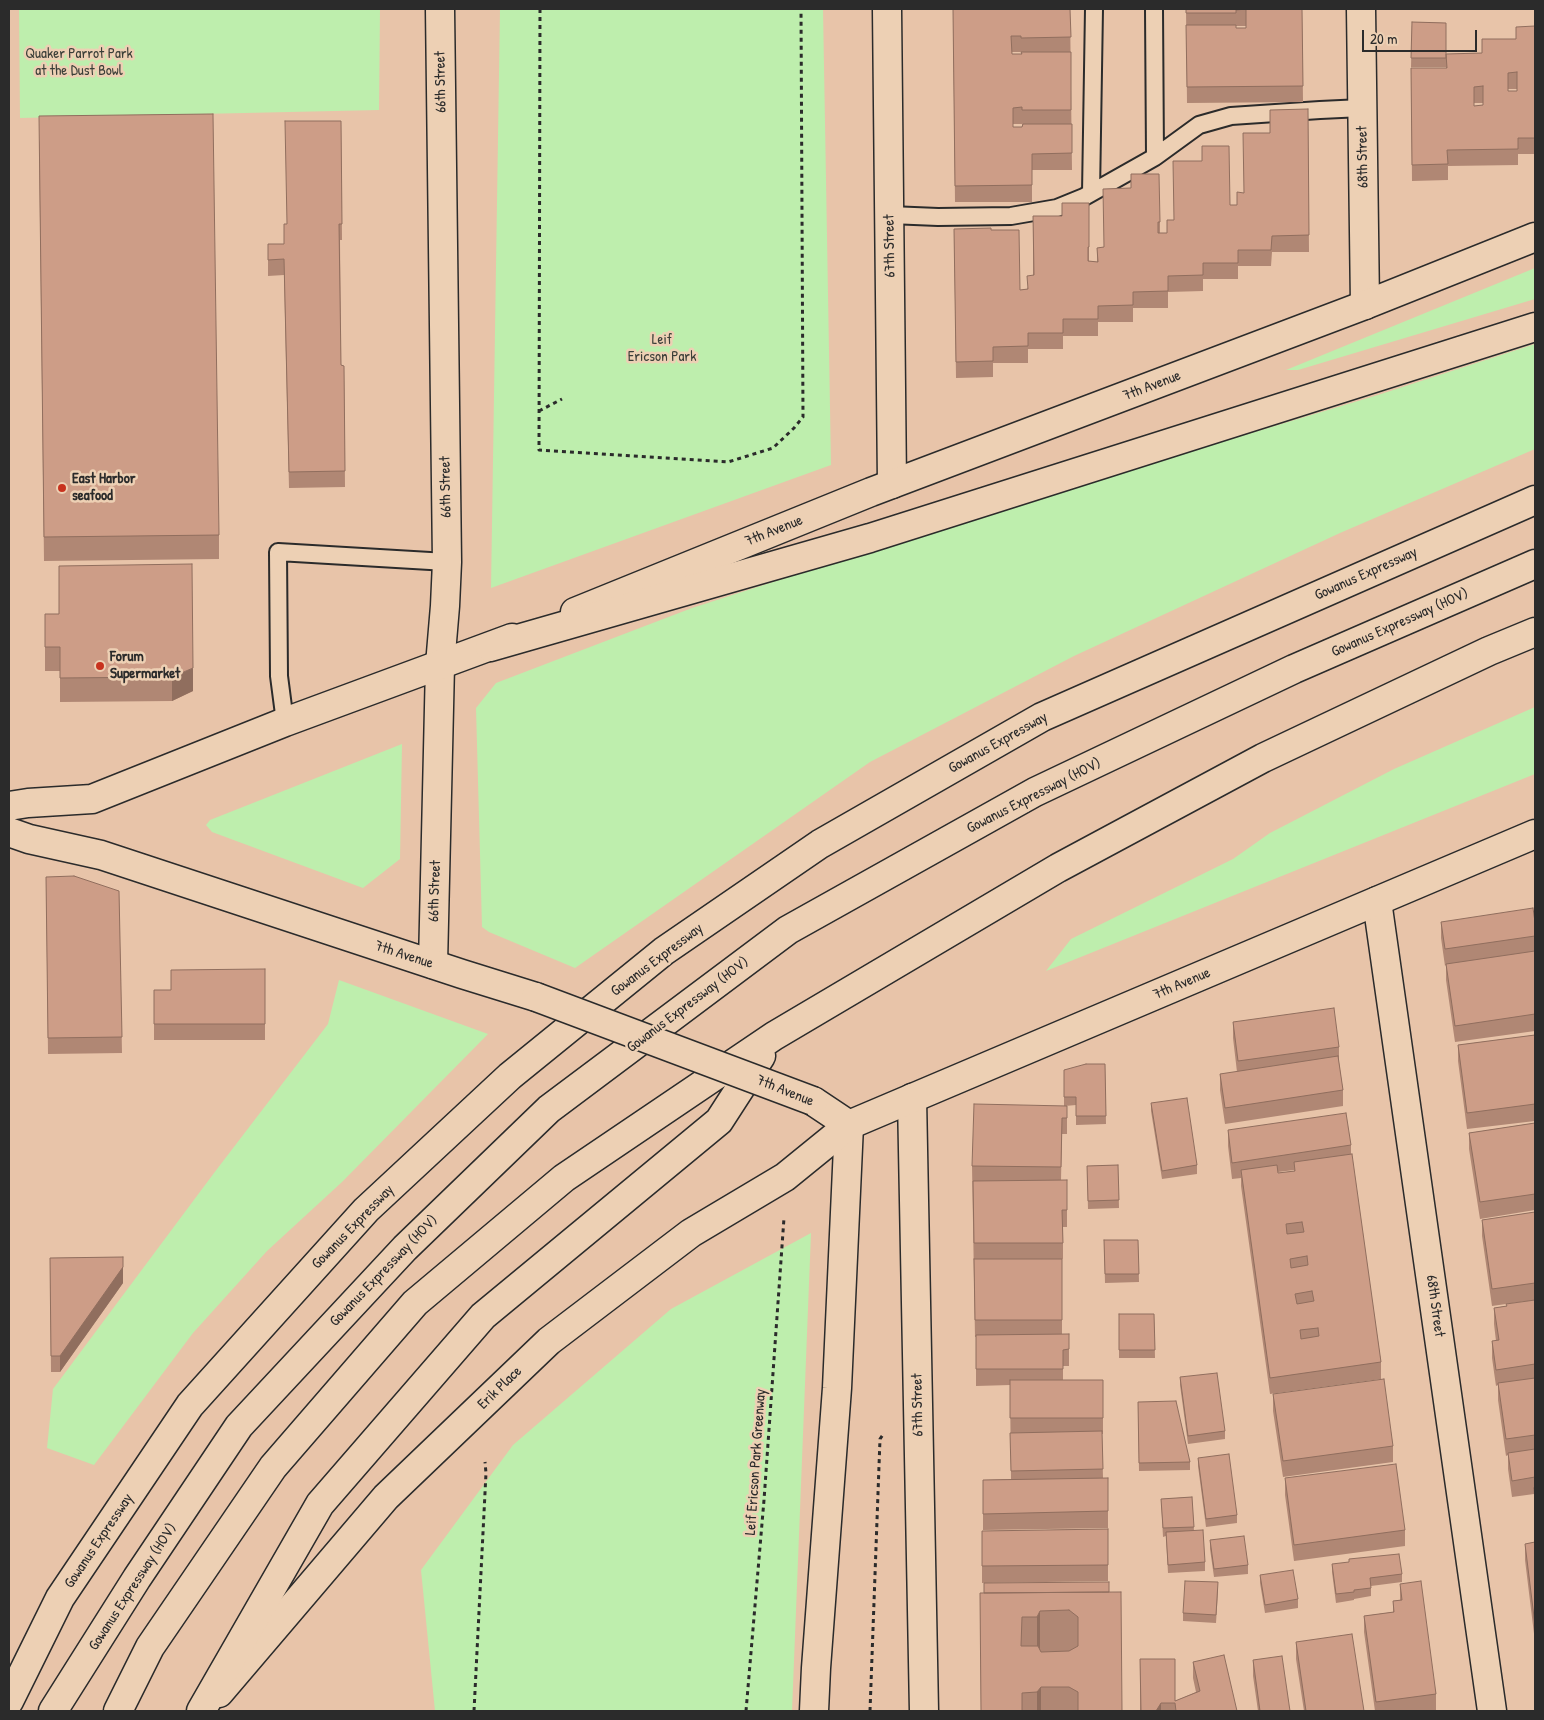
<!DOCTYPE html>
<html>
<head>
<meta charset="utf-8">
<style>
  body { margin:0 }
  #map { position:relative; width:1544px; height:1720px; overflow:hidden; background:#e8c4a9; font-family:"Patrick Hand",sans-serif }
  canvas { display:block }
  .frame { position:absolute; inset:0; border:10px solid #2b2b2b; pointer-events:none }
  .scale { position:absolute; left:1362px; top:30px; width:115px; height:22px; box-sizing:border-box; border:2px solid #2b2b2b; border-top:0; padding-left:6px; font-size:15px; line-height:18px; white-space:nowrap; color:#2b2b2b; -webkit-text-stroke:4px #edd0b4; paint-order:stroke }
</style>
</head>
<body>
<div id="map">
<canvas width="1544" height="1720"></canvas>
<div class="frame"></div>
<div class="scale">20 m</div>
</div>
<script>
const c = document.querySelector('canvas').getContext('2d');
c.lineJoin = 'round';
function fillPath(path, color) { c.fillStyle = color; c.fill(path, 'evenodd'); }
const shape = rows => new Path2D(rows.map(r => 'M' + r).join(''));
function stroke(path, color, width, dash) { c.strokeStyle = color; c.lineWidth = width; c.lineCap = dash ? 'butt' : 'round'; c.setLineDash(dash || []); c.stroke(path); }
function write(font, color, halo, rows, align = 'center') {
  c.font = font + ' "Patrick Hand",sans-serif'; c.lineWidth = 5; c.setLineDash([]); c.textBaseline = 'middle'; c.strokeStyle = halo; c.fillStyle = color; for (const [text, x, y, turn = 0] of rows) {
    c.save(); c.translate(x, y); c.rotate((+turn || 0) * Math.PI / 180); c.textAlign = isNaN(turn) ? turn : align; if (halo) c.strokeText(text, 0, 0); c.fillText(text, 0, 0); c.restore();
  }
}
fillPath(shape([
  [19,9,380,9,379,110,20,118],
  [500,9,823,9,831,465,491,588],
  [1535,268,1535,299,1298,370,1286,370],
  [1535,344,1535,449,1340,533,1074,656,870,762,575,968,489,932,482,927,476,708,496,683,692,608,1028,500,1378,395],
  [1535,707,1535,774,1046,971,1071,939,1233,859,1270,833,1394,769],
  [402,744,400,859,363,888,212,832,206,825,210,820],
  [339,980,488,1034,342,1182,267,1251,193,1333,94,1465,47,1448,53,1389,214,1173,328,1024],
  [811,1233,792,1711,435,1711,421,1570,513,1445,671,1309]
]), '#beeead');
const service = shape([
  [1154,9,1155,157],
  [1091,193,1094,9],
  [890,215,938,217,1011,216,1057,208,1084,197,1155,157,1199,125,1231,116,1320,110,1362,108],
  [285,722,279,676,278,552,447,562]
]);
const minor = shape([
  [887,9,892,484],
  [1361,9,1365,305],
  [1377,901,1492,1711],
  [433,964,440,665,445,606,447,562,440,9],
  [912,1098,924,1711]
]);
const tertiary = shape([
  [814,1711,816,1668,837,1388,849,1125]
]);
const secondary = shape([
  [575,612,871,492,1365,305,1535,237],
  [9,806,28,803,92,799,285,722,512,638],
  [9,832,29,839,101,855,462,974,536,997],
  [813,1101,849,1125],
  [219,1693,386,1497,549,1341,691,1233,785,1177,849,1125,1535,834]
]);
const motorway = shape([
  [490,647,870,538,1535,327],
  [9,1701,60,1598,190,1405,366,1210,510,1076,664,951,820,844,1042,717,1535,500],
  [53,1711,137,1578,239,1426,405,1248,549,1109,788,930,1035,792,1294,669,1535,564],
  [118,1711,150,1647,273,1467,415,1303,564,1178,774,1036,1058,868,1263,758,1489,651,1535,632],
  [201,1711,320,1504,483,1316,719,1121,761,1056]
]);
stroke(service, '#2b2b2b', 20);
stroke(minor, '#2b2b2b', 31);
stroke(tertiary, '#2b2b2b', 31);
stroke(secondary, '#2b2b2b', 31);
stroke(motorway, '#2b2b2b', 31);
stroke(shape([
  [540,9,539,450,728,462,773,448,794,428,803,417,801,9],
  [539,411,562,399],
  [474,1711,486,1473,485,1462],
  [746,1711,764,1500,784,1218],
  [870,1711,880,1439,884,1433]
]), '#2b2b2b', 3, [4, 4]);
stroke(service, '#edd0b4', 16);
stroke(minor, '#edd0b4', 28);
stroke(tertiary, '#edd0b4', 28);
stroke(secondary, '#edd0b4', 28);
stroke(motorway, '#edd0b4', 28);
const secondaryBridge = shape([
  [536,997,813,1101]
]);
stroke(secondaryBridge, '#2b2b2b', 31, []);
stroke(secondaryBridge, '#edd0b4', 28);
fillPath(shape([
  [953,9,1070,9,1072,170,1032,170,1032,202,955,202],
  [1012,52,1021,52,1021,54,1012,54],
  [1013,124,1022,124,1022,127,1013,127],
  [1186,9,1302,9,1303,102,1187,103],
  [1236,26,1246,26,1246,28,1236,28],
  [1438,9,1481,9,1438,10],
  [1412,22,1446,23,1446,67,1411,67],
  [1535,26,1535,154,1518,154,1518,165,1448,166,1448,180,1412,181,1411,68,1446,68,1446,54,1482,53,1516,39],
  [1508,89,1517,89,1517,91,1508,91],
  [1474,103,1483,103,1483,105,1474,106],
  [1308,109,1309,252,1272,252,1271,266,1238,266,1238,279,1203,279,1203,291,1168,292,1168,308,1133,308,1133,322,1098,322,1098,336,1063,336,1063,349,1028,349,1028,363,993,363,993,377,956,378,954,229,991,230,1020,290,1027,289,1033,275,1033,216,1089,247,1089,261,1097,262,1097,248,1104,247,1131,188,1131,174,1160,222,1160,233,1167,233,1174,220,1230,205,1237,205,1244,193,1270,133],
  [341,121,342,240,340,240,341,365,344,366,345,487,289,488,284,275,268,276,268,244,284,244,287,224],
  [39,140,219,535,219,559,44,561],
  [59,566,193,691,172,701,60,702,60,671,45,671,45,614,59,614],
  [46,877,119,891,122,1053,48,1054],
  [1441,922,1535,922,1535,1031,1455,1042,1446,980,1446,965,1445,966,1441,938],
  [265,969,265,1040,154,1040,154,990,171,990],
  [1233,1022,1339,1047,1339,1063,1343,1090,1343,1106,1225,1124,1220,1090,1220,1074,1237,1072,1233,1038],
  [1535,1035,1535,1121,1467,1129,1458,1061,1458,1045],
  [1105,1064,1106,1124,1076,1125,1076,1105,1065,1106,1067,1106,1067,1134,1062,1134,1061,1180,1067,1180,1067,1227,1063,1227,1063,1259,1062,1259,1062,1334,1069,1334,1069,1366,1063,1366,1063,1380,1103,1380,1103,1434,1102,1434,1103,1478,1108,1478,1108,1528,983,1530,983,1480,1011,1479,1010,1385,976,1386,976,1337,975,1337,972,1166,1064,1106,1064,1070],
  [1151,1103,1197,1165,1197,1174,1162,1179,1151,1111],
  [1535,1123,1535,1210,1480,1219,1469,1149,1469,1133],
  [1228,1130,1351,1145,1351,1154,1381,1362,1381,1379,1270,1394,1241,1186,1241,1178,1232,1179,1228,1146],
  [1294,1170,1294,1171,1278,1173,1278,1172],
  [1118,1165,1119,1208,1088,1209,1087,1166],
  [1535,1212,1535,1510,1534,1494,1512,1497,1508,1469,1508,1455,1506,1456,1498,1400,1498,1385,1496,1386,1492,1358,1492,1341,1496,1341,1494,1324,1494,1308,1506,1306,1527,1301,1492,1306,1482,1236,1482,1220],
  [1104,1240,1138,1240,1139,1282,1105,1283],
  [123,1257,123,1283,60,1372,51,1372,50,1258],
  [1119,1314,1154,1314,1155,1358,1119,1358],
  [1180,1377,1225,1431,1225,1439,1188,1444,1180,1385],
  [1273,1394,1393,1446,1393,1462,1283,1477,1273,1411],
  [1138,1402,1190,1462,1190,1470,1139,1471],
  [1198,1458,1237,1515,1237,1523,1206,1527,1198,1466],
  [1285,1478,1405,1530,1405,1546,1294,1561,1285,1495],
  [1192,1497,1194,1531,1205,1562,1205,1571,1168,1573,1166,1536,1163,1537,1161,1499],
  [1108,1529,1108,1581,982,1583,982,1531],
  [1210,1540,1248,1565,1248,1574,1214,1577,1210,1549],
  [1535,1542,1535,1642,1525,1560,1525,1544],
  [1332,1564,1402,1574,1402,1582,1371,1586,1371,1596,1354,1599,1354,1600,1336,1603,1332,1572],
  [1260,1575,1298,1599,1298,1608,1265,1613,1260,1583],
  [1400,1584,1436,1694,1436,1710,1428,1711,1375,1711,1364,1632,1364,1616,1393,1612,1393,1601,1400,1600],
  [1218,1591,1216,1623,1183,1621,1183,1613],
  [1109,1592,1122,1711,981,1711,980,1593],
  [1296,1642,1364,1711,1304,1711,1296,1659],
  [1140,1659,1175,1701,1196,1692,1193,1678,1193,1662,1237,1711,1140,1711],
  [1253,1660,1290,1711,1258,1711,1253,1676]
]), '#b08774');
fillPath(shape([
  [193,668,193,691,172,701,172,677],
  [123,1267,123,1283,60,1372,60,1356],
  [1040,1611,1040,1653,1037,1659,1037,1617],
  [1041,1687,1041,1711,1037,1711,1037,1692],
  [1161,1703,1161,1711,1156,1711,1156,1710]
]), '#906e5e');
const building = shape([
  [953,9,1070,9,1071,37,1021,38,1021,36,1011,36,1012,54,1022,54,1021,52,1071,52,1071,110,1022,110,1022,107,1013,108,1013,127,1022,127,1023,124,1072,124,1072,153,1032,154,1032,185,955,186,953,9],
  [1186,9,1302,9,1303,86,1187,87,1186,25,1236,25,1236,28,1246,28,1246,9,1236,10,1236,13,1186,13,1186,9],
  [1412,22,1446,23,1446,58,1411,58,1412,22],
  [1535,26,1535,138,1518,138,1518,149,1447,150,1448,164,1412,165,1411,68,1447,68,1446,54,1482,53,1482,39,1516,39,1516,27,1535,26],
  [1517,72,1517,91,1508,91,1508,73,1517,72],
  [1483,86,1483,105,1474,106,1474,87,1483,86],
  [1308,109,1309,235,1272,236,1271,250,1238,250,1238,263,1203,263,1203,275,1168,276,1168,291,1133,292,1133,305,1098,306,1098,319,1063,319,1063,333,1028,333,1028,346,993,347,993,361,956,362,954,229,991,228,991,230,1019,230,1020,290,1028,289,1027,276,1034,275,1033,216,1062,216,1062,203,1089,203,1089,247,1088,247,1088,261,1098,262,1097,248,1104,247,1103,189,1131,188,1131,174,1159,174,1160,222,1158,222,1158,233,1167,233,1167,220,1174,220,1173,161,1202,161,1202,146,1229,146,1230,205,1237,205,1237,192,1244,193,1243,133,1270,133,1270,110,1308,109],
  [213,114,219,535,44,537,39,116,213,114],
  [285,121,341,121,342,224,339,224,340,294,341,365,344,366,345,471,289,472,284,259,268,260,268,244,284,244,284,224,287,224,285,121],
  [192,564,193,668,172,677,60,678,60,647,45,647,45,614,59,614,59,566,192,564],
  [74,876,119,891,122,1037,48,1038,46,877,74,876],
  [1533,908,1535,922,1535,936,1445,949,1441,922,1533,908],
  [1535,951,1535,1014,1455,1026,1446,964,1535,951],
  [265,969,265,1024,154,1024,154,990,171,990,171,970,265,969],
  [1334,1008,1339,1047,1238,1061,1233,1022,1334,1008],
  [1535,1035,1535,1104,1467,1113,1458,1045,1535,1035],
  [1338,1056,1343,1090,1225,1108,1220,1074,1338,1056],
  [1086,1064,1105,1064,1106,1116,1076,1116,1076,1097,1064,1097,1064,1070,1086,1064],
  [1187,1098,1197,1165,1162,1171,1151,1103,1187,1098],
  [974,1104,1067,1106,1067,1118,1062,1118,1061,1167,972,1166,974,1104],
  [1346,1113,1351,1145,1232,1163,1228,1130,1346,1113],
  [1535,1123,1535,1194,1480,1202,1469,1133,1535,1123],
  [1352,1154,1381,1362,1270,1378,1241,1170,1277,1165,1278,1173,1295,1171,1294,1162,1352,1154],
  [1302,1222,1304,1232,1287,1234,1286,1224,1302,1222],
  [1307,1256,1308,1265,1291,1268,1290,1259,1307,1256],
  [1312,1291,1314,1301,1297,1304,1295,1294,1312,1291],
  [1318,1328,1319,1336,1301,1339,1300,1330,1318,1328],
  [1118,1165,1119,1200,1088,1201,1087,1166,1118,1165],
  [1067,1180,1067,1210,1062,1210,1063,1243,974,1243,973,1181,1067,1180],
  [1535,1212,1535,1283,1492,1289,1482,1220,1535,1212],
  [1104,1240,1138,1240,1139,1274,1105,1274,1104,1240],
  [123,1257,123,1267,60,1356,51,1356,50,1258,123,1257],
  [974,1259,1062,1259,1062,1320,975,1320,974,1259],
  [1535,1300,1535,1364,1496,1370,1492,1341,1499,1340,1494,1308,1507,1306,1506,1304,1535,1300],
  [1119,1314,1154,1314,1155,1350,1119,1350,1119,1314],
  [1069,1334,1069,1349,1063,1350,1063,1369,976,1369,976,1335,1069,1334],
  [1217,1373,1225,1431,1188,1436,1180,1377,1217,1373],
  [1535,1378,1535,1435,1506,1439,1498,1383,1535,1378],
  [1384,1379,1393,1446,1283,1461,1273,1394,1384,1379],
  [1010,1380,1103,1380,1103,1418,1010,1418,1010,1380],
  [1176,1401,1190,1462,1139,1463,1138,1402,1176,1401],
  [1102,1431,1103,1469,1011,1471,1010,1433,1102,1431],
  [1535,1449,1535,1477,1512,1481,1508,1453,1535,1449],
  [1229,1454,1237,1515,1206,1519,1198,1458,1229,1454],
  [1396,1464,1405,1530,1294,1545,1285,1478,1396,1464],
  [1108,1478,1108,1511,983,1514,983,1480,1108,1478],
  [1534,1488,1535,1488,1535,1502,1534,1488],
  [1192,1497,1194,1527,1163,1528,1161,1499,1192,1497],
  [1108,1529,1108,1565,982,1566,982,1531,1108,1529],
  [1203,1530,1205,1562,1168,1565,1166,1532,1203,1530],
  [1244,1536,1248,1565,1214,1569,1210,1540,1244,1536],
  [1535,1542,1535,1625,1525,1544,1535,1542],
  [1399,1554,1402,1574,1370,1578,1371,1588,1354,1590,1354,1592,1336,1594,1332,1564,1349,1562,1349,1559,1399,1554],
  [1293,1570,1298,1599,1265,1605,1260,1575,1293,1570],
  [1185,1581,1218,1582,1216,1615,1183,1613,1185,1581],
  [1421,1581,1436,1694,1376,1702,1364,1616,1394,1612,1393,1601,1402,1600,1400,1584,1421,1581],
  [1109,1582,1109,1592,984,1593,984,1583,1109,1582],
  [1121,1592,1122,1711,1078,1711,1078,1692,1069,1687,1041,1687,1037,1692,1022,1693,1022,1711,981,1711,980,1593,1121,1592],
  [1069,1610,1078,1617,1078,1646,1069,1651,1041,1652,1038,1646,1021,1646,1022,1617,1037,1617,1040,1611,1069,1610],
  [1352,1634,1364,1711,1306,1711,1296,1642,1352,1634],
  [1224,1655,1237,1711,1176,1711,1175,1703,1161,1703,1156,1711,1141,1711,1140,1659,1175,1659,1175,1701,1200,1691,1193,1662,1224,1655],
  [1282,1656,1290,1711,1260,1711,1253,1660,1282,1656]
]);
fillPath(building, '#cd9d87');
stroke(building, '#906e5e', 1);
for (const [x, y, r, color] of [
  [62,488,5,"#c8321e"],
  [100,666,5,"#c8321e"]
]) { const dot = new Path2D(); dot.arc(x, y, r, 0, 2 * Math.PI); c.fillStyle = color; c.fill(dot); stroke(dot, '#edd0b4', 2); }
write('15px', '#3a3e38', '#edd0b4', [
  ["Quaker Parrot Park",79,54],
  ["at the Dust Bowl",79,71],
  ["Leif",662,340],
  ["Ericson Park",662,357]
]);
write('15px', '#2b2b2b', '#edd0b4', [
  ["66th Street",441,82,-91],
  ["68th Street",1363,157,-91],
  ["67th Street",890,246,-91],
  ["7th Avenue",1152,386,-21],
  ["66th Street",446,487,-91],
  ["7th Avenue",774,531,-22],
  ["Gowanus Expressway",1366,574,-24],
  ["Gowanus Expressway (HOV)",1400,623,-24],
  ["Gowanus Expressway",998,743,-29],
  ["Gowanus Expressway (HOV)",1034,796,-27],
  ["66th Street",435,891,-88],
  ["7th Avenue",404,955,18],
  ["Gowanus Expressway",657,960,-37],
  ["7th Avenue",1182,984,-23],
  ["Gowanus Expressway (HOV)",688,1005,-37],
  ["7th Avenue",785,1091,22],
  ["Gowanus Expressway",353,1227,-46],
  ["Gowanus Expressway (HOV)",384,1271,-46],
  ["68th Street",1435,1306,82],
  ["Erik Place",500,1388,-44],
  ["67th Street",918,1405,-91],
  ["Leif Ericson Park Greenway",756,1462,-86],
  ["Gowanus Expressway",99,1541,-56],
  ["Gowanus Expressway (HOV)",133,1587,-57]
]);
write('bold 15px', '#2b2b2b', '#edd0b4', [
  ["East Harbor",72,479],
  ["seafood",72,496],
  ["Forum",110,657],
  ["Supermarket",110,674]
], 'left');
</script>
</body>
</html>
